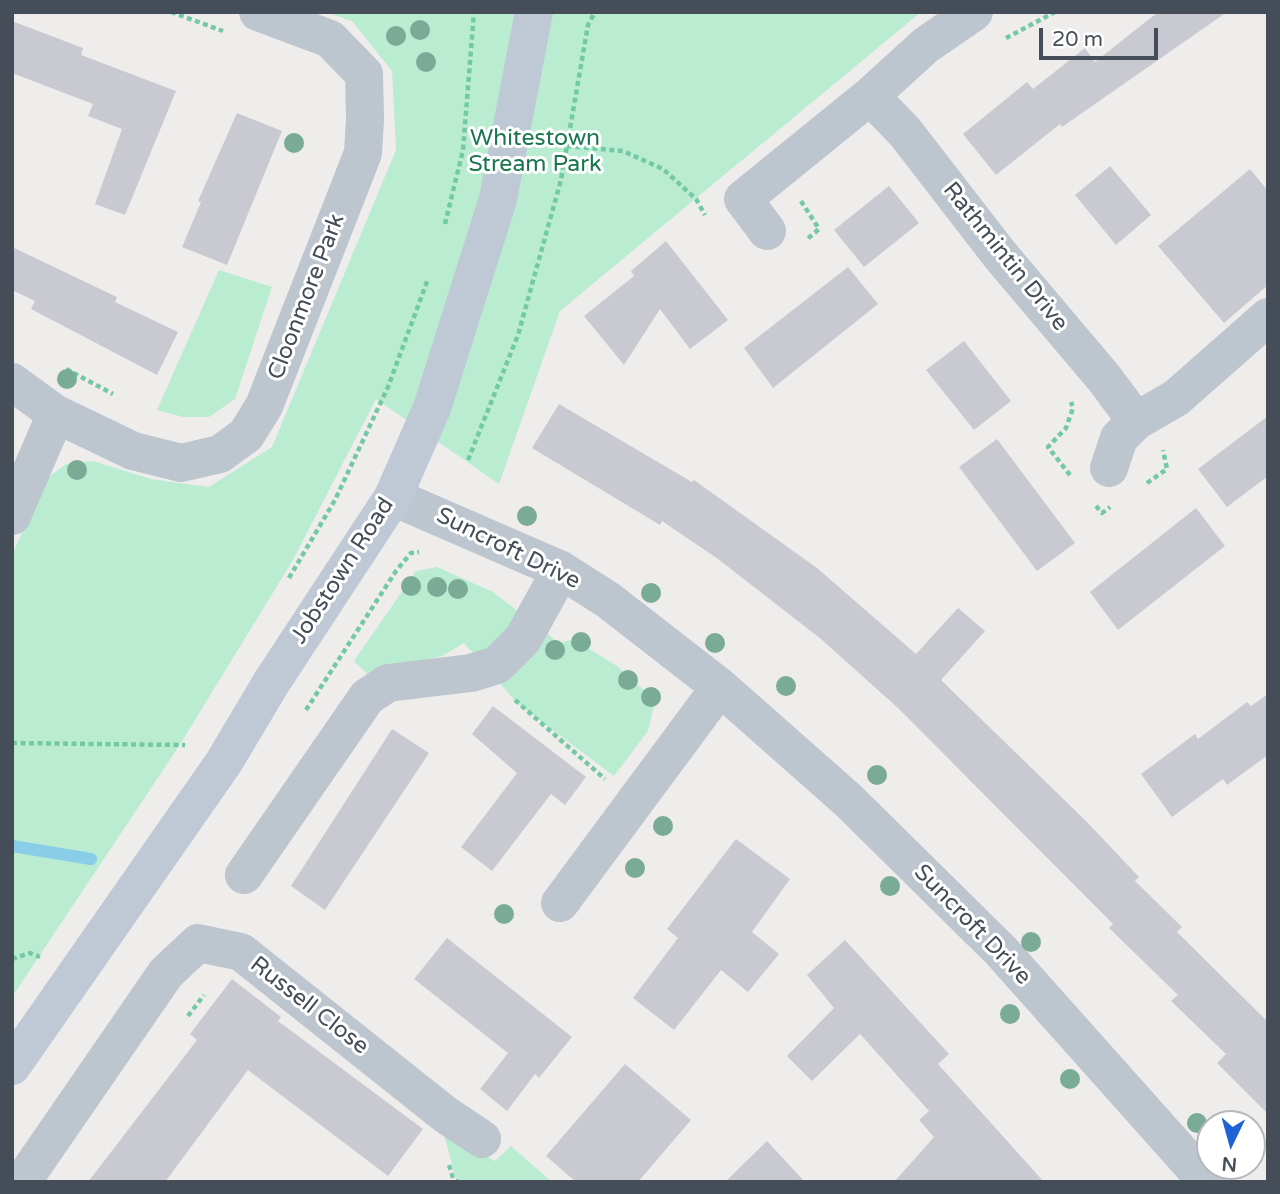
<!DOCTYPE html>
<html>
<head>
<meta charset="utf-8">
<style>
  body { margin:0 }
  #map { position:relative; width:1280px; height:1194px; overflow:hidden; background:#efecec; font-family:"Varela Round",sans-serif }
  canvas { display:block }
  .frame { position:absolute; inset:0; border:14px solid #454e58; pointer-events:none }
  .north { position:absolute; left:1196px; top:1110px; width:70px; height:70px; box-sizing:border-box; background:#fff; border:2px solid #b5b8bc; border-radius:50%; rotate:185deg; font-size:19px; font-weight:700; line-height:28px; text-align:center; color:#454e58 }
  .north::after { content:''; display:block; margin:auto; width:24px; height:32px; background:#1f61d6; clip-path:polygon(50% 0,100% 100%,50% 72%,0 100%) }
  .scale { position:absolute; left:1039px; top:28px; width:119px; height:32px; box-sizing:border-box; border:4px solid #454e58; border-top:0; padding-left:9px; font-size:21px; line-height:24px; white-space:nowrap; color:#454e58; -webkit-text-stroke:5px #fff; paint-order:stroke }
</style>
</head>
<body>
<div id="map">
<canvas width="1280" height="1194"></canvas>
<div class="frame"></div>
<div class="north">N</div>
<div class="scale">20 m</div>
</div>
<script>
const c = document.querySelector('canvas').getContext('2d');
c.lineJoin = 'round';
function fillPath(path, color) { c.fillStyle = color; c.fill(path, 'evenodd'); }
const shape = rows => new Path2D(rows.map(r => 'M' + r).join(''));
function stroke(path, color, width, dash) { c.strokeStyle = color; c.lineWidth = width; c.lineCap = dash ? 'butt' : 'round'; c.setLineDash(dash || []); c.stroke(path); }
function write(font, color, halo, rows, align = 'center') {
  c.font = font + ' "Varela Round",sans-serif'; c.lineWidth = 6; c.setLineDash([]); c.textBaseline = 'middle'; c.strokeStyle = halo; c.fillStyle = color; for (const [text, x, y, turn = 0] of rows) {
    c.save(); c.translate(x, y); c.rotate((+turn || 0) * Math.PI / 180); c.textAlign = isNaN(turn) ? turn : align; if (halo) c.strokeText(text, 0, 0); c.fillText(text, 0, 0); c.restore();
  }
}
fillPath(shape([
  [325,12,921,12,560,311,499,484,376,399,293,560,179,746,12,997,12,555,45,480,66,464,93,461,151,479,209,487,272,447,396,150,392,71,352,21],
  [219,270,272,287,235,399,209,417,183,417,157,410],
  [437,567,493,592,559,643,570,640,586,647,617,666,647,693,654,705,648,731,614,776,517,703,464,643,442,656,368,675,354,661,416,571],
  [444,1134,495,1161,511,1146,552,1182,463,1182,455,1176]
]), '#baecd1');
stroke(shape([
  [12,846,91,859]
]), '#89cde8', 12);
fillPath(shape([
  [1158,12,1227,12,1062,127,1060,124,996,175,963,134,1027,82,1033,89,1085,48,1095,62],
  [12,21,83,48,81,55,176,91,125,215,95,204,122,129,88,116,93,104,12,73],
  [237,113,282,131,227,265,182,247,201,202,198,201],
  [1110,166,1151,215,1116,245,1075,195],
  [1250,169,1268,191,1268,285,1224,323,1158,246],
  [889,186,919,223,864,267,834,230],
  [666,241,728,320,690,349,660,309,624,365,584,316,634,276,631,271],
  [12,247,117,297,115,302,178,332,157,375,31,309,35,301,12,290],
  [848,267,878,304,773,388,744,348],
  [964,341,1011,401,974,430,926,370],
  [559,404,692,482,694,480,817,568,916,654,958,608,985,631,941,680,1087,822,1139,877,1135,881,1182,927,1177,932,1268,1022,1268,1114,1217,1063,1226,1054,1171,1001,1178,995,1109,928,1113,924,899,709,821,639,718,559,662,521,660,525,532,448],
  [1268,416,1268,476,1227,507,1198,469],
  [997,439,1075,543,1037,571,959,467],
  [1196,508,1225,546,1118,630,1090,592],
  [1268,694,1268,755,1227,785,1223,779,1172,817,1141,774,1195,734,1198,739,1247,702,1251,706],
  [493,706,586,777,565,805,551,794,492,871,461,847,517,773,472,734],
  [392,729,429,753,325,910,291,886],
  [736,839,790,879,752,932,779,954,748,992,721,970,674,1030,633,998,678,938,667,929],
  [447,938,572,1037,539,1078,535,1074,507,1111,480,1089,508,1053,414,979],
  [845,940,949,1054,938,1064,1044,1182,894,1182,934,1137,919,1120,929,1111,860,1034,812,1081,787,1056,834,1008,807,975],
  [232,979,281,1017,278,1021,423,1129,388,1176,248,1070,165,1182,88,1182,197,1040,190,1034],
  [625,1064,691,1120,638,1182,576,1182,546,1156],
  [767,1141,805,1182,725,1182]
]), '#c9cad1');
stroke(shape([
  [171,12,223,31],
  [1006,38,1055,12],
  [567,146,623,151,663,169,696,199,705,215],
  [801,201,819,229,806,240],
  [445,224,463,150,474,12],
  [66,369,113,394],
  [468,460,518,335,561,180,588,25,595,12],
  [1070,475,1048,447,1066,428,1073,408,1071,402],
  [1147,483,1167,469,1163,450],
  [1096,506,1102,513,1110,507],
  [289,578,335,500,388,387,428,279],
  [515,700,605,779],
  [306,710,396,571,411,553,419,552],
  [12,743,185,745],
  [12,959,30,953,40,957],
  [188,1016,204,995],
  [449,1165,453,1178,458,1182]
]), '#74c9a5', 4.5, [5, 3.5]);
stroke(shape([
  [870,96,905,132,1000,255,1104,378,1136,421],
  [767,231,743,199,870,96,926,45,974,12],
  [12,382,56,414,133,451,181,463,220,454,246,435,264,406,363,153,365,119,364,74,330,39,258,12],
  [1109,468,1119,438,1136,421,1176,398,1268,317],
  [393,497,561,570,608,600,720,687,849,801,1001,951,1207,1182],
  [12,516,56,414],
  [244,875,367,697,388,683,471,673,497,665,523,639,561,570],
  [560,903,720,687],
  [22,1182,166,973,198,943,241,952,446,1115,482,1139]
]), '#bdc5ce', 38);
stroke(shape([
  [12,1066,224,762,271,683,393,497,432,408,498,199,534,12]
]), '#bfc8d5', 38);
c.fillStyle = '#79ab96';
for (const [x, y] of [
  [420,30],
  [396,36],
  [426,62],
  [294,143],
  [67,379],
  [77,470],
  [527,516],
  [411,586],
  [437,587],
  [458,589],
  [651,593],
  [581,642],
  [715,643],
  [555,650],
  [628,680],
  [786,686],
  [651,697],
  [877,775],
  [663,826],
  [635,868],
  [890,886],
  [504,914],
  [1031,942],
  [1010,1014],
  [1070,1079],
  [1197,1123]
]) { c.beginPath(); c.arc(x, y, 10, 0, 2 * Math.PI); c.fill(); }
write('23px', '#19764f', '#fff', [
  ["Whitestown",535,139],
  ["Stream Park",535,165]
]);
write('23px', '#454e58', '#fff', [
  ["Rathmintin Drive",1005,257,51],
  ["Cloonmore Park",307,297,-69],
  ["Suncroft Drive",508,549,26],
  ["Jobstown Road",343,571,-57],
  ["Suncroft Drive",972,925,46],
  ["Russell Close",309,1006,38]
]);
</script>
</body>
</html>
